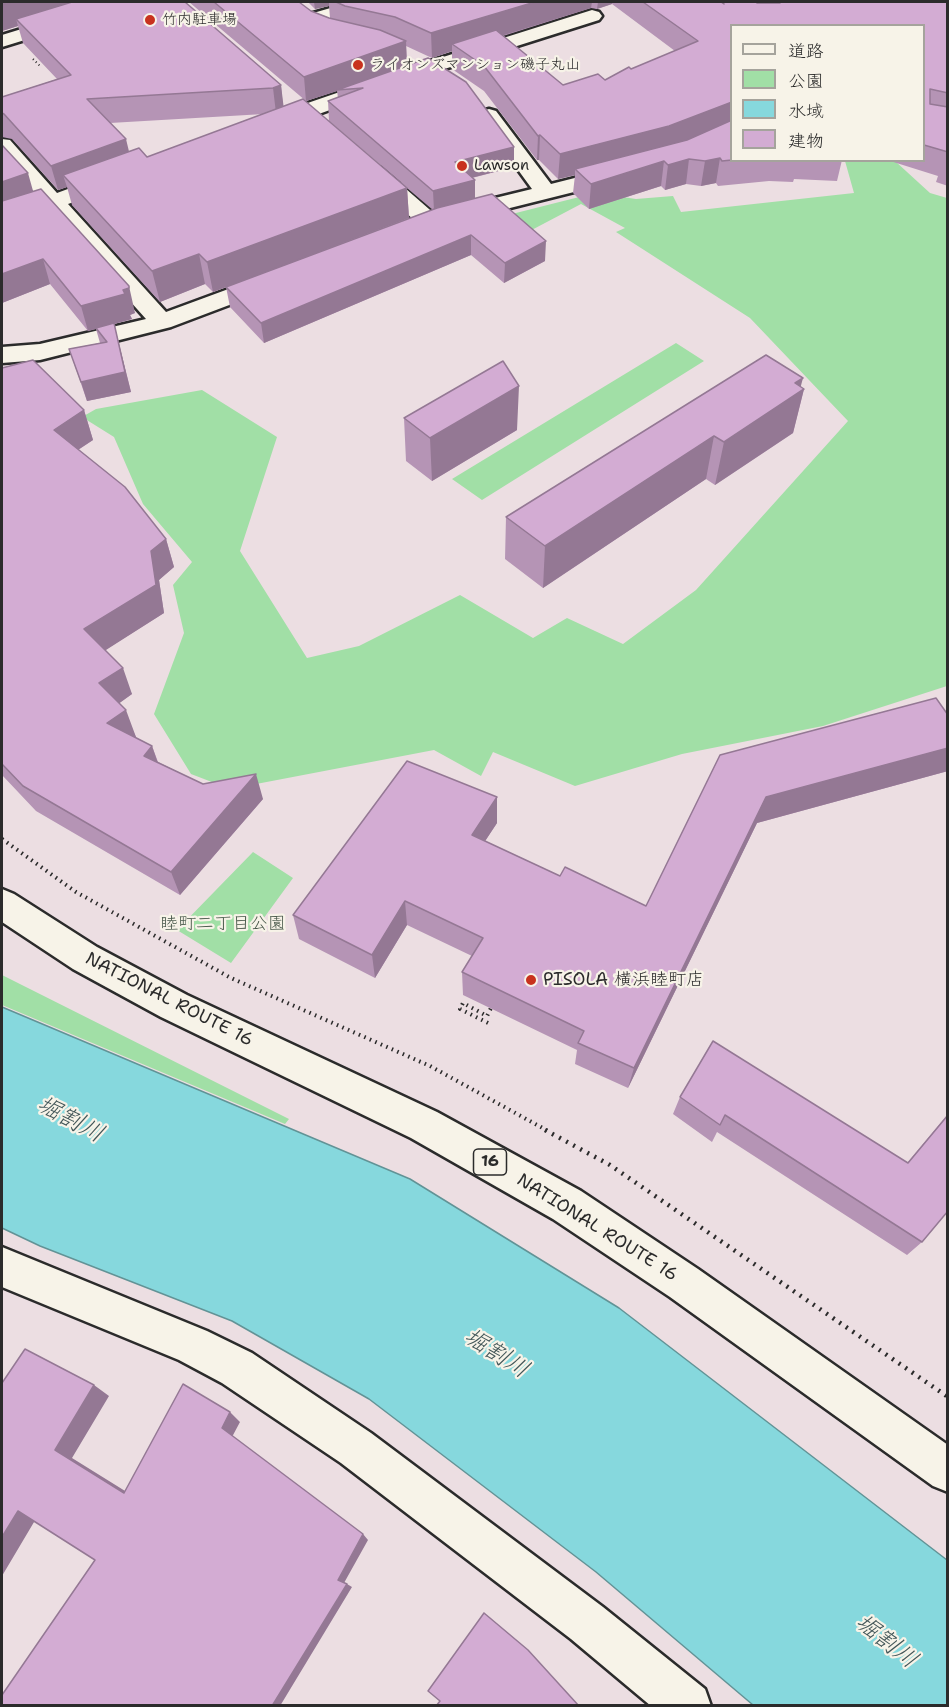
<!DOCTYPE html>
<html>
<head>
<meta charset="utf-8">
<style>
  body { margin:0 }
  #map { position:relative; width:949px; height:1707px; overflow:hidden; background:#ecdee2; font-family:"Shantell Sans","Klee One",sans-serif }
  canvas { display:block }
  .frame { position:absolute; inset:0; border:3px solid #2b2b2b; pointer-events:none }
  .legend { position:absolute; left:730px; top:24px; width:195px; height:138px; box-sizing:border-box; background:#f7f3e8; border:2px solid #a5a39c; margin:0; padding:8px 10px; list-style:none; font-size:18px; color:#2b2b2b }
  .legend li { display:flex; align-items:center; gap:12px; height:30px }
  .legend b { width:30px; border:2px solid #a5a39c }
</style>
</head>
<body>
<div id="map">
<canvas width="949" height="1707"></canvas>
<div class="frame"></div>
<ul class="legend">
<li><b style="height:8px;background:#f7f3e8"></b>道路</li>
<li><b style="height:16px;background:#a1dfa6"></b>公園</li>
<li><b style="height:16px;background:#86d8dd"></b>水域</li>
<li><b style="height:16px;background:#d3acd3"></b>建物</li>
</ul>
</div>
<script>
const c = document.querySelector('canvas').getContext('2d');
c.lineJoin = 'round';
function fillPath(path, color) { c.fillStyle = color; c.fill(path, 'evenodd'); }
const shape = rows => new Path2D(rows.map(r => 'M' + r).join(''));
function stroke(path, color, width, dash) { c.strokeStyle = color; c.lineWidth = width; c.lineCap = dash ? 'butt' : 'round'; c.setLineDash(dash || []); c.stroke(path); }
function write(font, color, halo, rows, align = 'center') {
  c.font = font + ' "Shantell Sans","Klee One",sans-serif'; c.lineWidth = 4.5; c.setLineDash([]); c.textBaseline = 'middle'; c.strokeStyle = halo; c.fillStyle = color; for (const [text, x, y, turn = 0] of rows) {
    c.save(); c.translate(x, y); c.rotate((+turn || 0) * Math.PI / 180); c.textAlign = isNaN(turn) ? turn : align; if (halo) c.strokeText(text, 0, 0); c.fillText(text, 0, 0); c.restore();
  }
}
fillPath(shape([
  [845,161,895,161,930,193,947,198,947,686,823,726,682,754,575,786,493,752,481,776,434,750,230,789,191,774,154,714,184,633,173,585,192,562,143,504,114,437,82,417,96,409,202,390,277,437,240,551,307,658,359,646,460,595,533,638,567,618,623,644,696,590,848,421,750,318,616,232,625,228,581,204,526,233,508,215,595,193,636,199,673,196,681,212,854,193],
  [676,343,704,361,482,500,452,479],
  [253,852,293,878,231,963,177,930],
  [2,975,289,1119,285,1124,2,1005]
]), '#a1dfa6');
const water = shape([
  [2,1007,410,1179,619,1308,947,1560,947,1705,753,1705,596,1572,369,1399,232,1321,40,1246,2,1228,2,1007]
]);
fillPath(water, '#86d8dd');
stroke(water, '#629396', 1.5);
const minor = shape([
  [109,2,138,2,135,6,2,47,2,35,109,2],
  [351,2,380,2,377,6,310,26,303,24,300,20,303,16,351,2],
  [592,10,599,12,602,16,599,20,438,71,280,128,272,129,264,128,261,123,264,118,424,63,592,10],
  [489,109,496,111,551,184,618,167,626,169,629,174,626,179,458,221,450,219,447,214,450,209,532,189,478,115,482,111,489,109],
  [2,139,10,140,57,193,103,176,111,174,119,176,122,181,119,186,68,204,166,312,261,277,269,275,277,277,281,282,277,287,171,327,40,360,2,363,2,347,40,344,146,319,49,211,2,227,2,212,39,199,2,158,2,139],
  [374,166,382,168,437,216,440,221,437,226,429,228,421,226,366,178,363,173,366,168,374,166],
  [2,1247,207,1331,252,1353,371,1433,603,1607,705,1689,711,1706,651,1706,571,1639,341,1463,222,1383,179,1360,2,1287,2,1247]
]);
const highway = shape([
  [2,889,14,894,97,947,187,995,437,1112,581,1191,698,1269,948,1445,948,1492,933,1486,670,1297,553,1219,411,1138,161,1017,73,969,2,922,2,889]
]);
stroke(minor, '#2b2b2b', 5);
stroke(highway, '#2b2b2b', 5);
stroke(shape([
  [33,59,40,66]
]), '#2b2b2b', 2, [1, 3]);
stroke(shape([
  [2,839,76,892,231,978,430,1066,548,1131],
  [488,1023,460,1009,463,1003,487,1016,491,1008]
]), '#2b2b2b', 4, [1.5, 4.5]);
stroke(shape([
  [545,1130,610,1165,948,1397]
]), '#2b2b2b', 4.5, [2, 6]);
fillPath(minor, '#f7f3e8');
fillPath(highway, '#f7f3e8');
fillPath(shape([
  [2,2,281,85,283,107,402,183,329,121,328,101,338,98,337,91,306,101,189,2,299,2,311,11,330,18,329,6,315,9,308,2,758,2,756,2,757,3,776,3,776,2,948,2,948,186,936,182,938,176,887,160,924,160,924,26,732,26,732,160,842,160,837,181,794,179,793,182,769,181,718,186,716,183,701,186,686,184,665,190,661,186,589,209,573,193,575,175,558,179,539,160,537,160,484,91,452,69,452,51,432,58,406,46,407,65,514,167,472,178,475,199,545,261,504,283,471,255,264,343,230,307,226,287,433,210,407,188,409,218,213,292,205,284,160,302,72,205,67,187,58,190,12,139,2,137,2,97,57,79,23,43,18,26,2,31],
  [612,4,675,51,605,80,563,85,503,36,591,8,597,9],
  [264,114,147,157,129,152,110,123],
  [2,145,33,191,135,313,130,315,132,319,114,324,131,392,87,401,69,349,100,343,96,329,88,331,50,284,2,303],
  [2,368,84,410,93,440,78,450,166,539,174,567,159,580,164,613,105,650,132,694,119,703,136,737,135,737,152,746,158,762,203,784,263,799,180,895,36,811,2,775],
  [800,387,804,389,793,433,715,485,706,479,543,588,505,559,506,517],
  [404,418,517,430,432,481,406,461],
  [948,715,948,771,757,823,628,1088,575,1064,577,1050,463,995,462,972,472,956,407,925,375,978,299,939,293,915,497,797,497,823,485,841,560,876,646,906,720,755],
  [680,1097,907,1163,948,1114,948,1211,922,1242,907,1255,717,1132,712,1142,673,1114]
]), '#b594b5');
fillPath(shape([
  [12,2,103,2,16,19,18,26,2,31,2,4],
  [314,2,329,2,329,6,315,9],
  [535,2,592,2,591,8,459,49,452,44,452,51,432,58,431,33],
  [598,2,612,2,612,4,597,9],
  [406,41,407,66,337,90,337,91,306,101,304,77],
  [281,85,284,110,276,113,273,88],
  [732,102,732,126,666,151,575,169,575,175,558,179,560,154],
  [540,135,539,160,537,160,538,136],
  [126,139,132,164,63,175,67,187,58,190,51,166],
  [514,147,514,167,455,182,455,162],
  [720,158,716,183,701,186,705,161],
  [689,159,686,184,665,190,668,165],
  [664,161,661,186,589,209,591,184],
  [28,173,35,198,2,210,2,182],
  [475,180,475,200,434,211,433,191],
  [407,188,409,218,213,292,207,262],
  [471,235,471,255,264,343,261,323],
  [546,241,545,261,504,283,505,263],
  [199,254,205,284,160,302,152,271],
  [43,259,50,284,2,303,2,274],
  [129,286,135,313,130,315,132,319,114,324,131,392,87,401,81,382,125,372,114,324,88,331,81,306,123,290],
  [803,378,799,393,804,389,793,433,715,485,724,442,795,383],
  [519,386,517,430,432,481,430,438],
  [84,410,93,440,64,459,54,430],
  [714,436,706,479,543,588,545,546],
  [166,539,174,567,159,580,164,613,95,657,84,629,151,551],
  [123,668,132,694,110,710,99,683],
  [126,710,136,737,117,749,107,723],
  [152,746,161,772,144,756],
  [948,748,948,771,757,823,628,1088,634,1068,766,797],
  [256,774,263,799,180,895,171,872],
  [497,797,497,823,472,861,472,835],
  [405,901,407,925,375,978,372,955],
  [94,1385,109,1396,72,1458,138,1499,124,1493,55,1450],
  [230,1412,240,1422,232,1437,222,1428],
  [18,1511,37,1517,2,1576,2,1537],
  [363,1534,368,1540,344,1583,338,1580],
  [347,1584,352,1587,280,1706,272,1706]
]), '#947894');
const building = shape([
  [2,2,12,2,2,4,2,2],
  [72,2,185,2,281,85,273,88,87,99,126,139,51,166,4,114,2,113,2,97,71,75,16,19,72,2],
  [214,2,299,2,311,11,329,18,380,30,406,41,304,77,214,2],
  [336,2,535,2,431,33,395,17,345,6,336,2],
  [643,2,721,2,724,4,723,2,756,2,757,3,780,3,780,2,948,2,948,93,930,89,930,104,948,107,948,152,924,145,924,26,732,26,732,102,669,126,560,154,540,135,538,136,484,66,452,44,496,30,563,85,598,74,605,80,629,67,631,69,698,41,643,2],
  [428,58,466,82,514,147,455,162,475,180,433,191,328,101,363,88,337,90,428,58],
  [303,99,407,188,207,262,199,254,152,271,63,175,139,148,147,157,303,99],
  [732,120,732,160,722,161,720,158,705,161,689,159,668,165,664,161,591,184,575,169,687,140,732,120],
  [2,145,28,173,2,182,2,145],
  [41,189,129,286,129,288,123,290,125,294,81,306,43,259,2,274,2,201,41,189],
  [492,194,546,241,505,263,471,235,261,323,226,287,437,208,492,194],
  [114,323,125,372,81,382,69,349,107,342,96,328,114,323],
  [766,355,803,378,795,383,804,389,724,442,714,436,545,546,506,517,766,355],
  [33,360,84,410,54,430,125,487,166,539,151,551,156,585,84,629,123,668,99,683,126,710,107,723,152,746,144,756,203,784,256,774,171,872,23,786,2,764,2,368,33,360],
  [503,361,519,386,430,438,404,418,503,361],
  [936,698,948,715,948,748,766,797,634,1068,578,1043,584,1031,462,972,483,938,405,901,372,955,293,915,407,761,497,797,472,835,560,876,565,867,646,906,720,755,936,698],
  [713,1041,908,1163,948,1115,948,1211,922,1242,725,1115,720,1125,680,1097,713,1041],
  [25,1349,94,1385,55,1450,124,1493,183,1384,230,1412,222,1428,363,1534,338,1580,347,1584,272,1706,2,1706,2,1695,95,1560,18,1511,2,1537,2,1383,25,1349],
  [484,1613,528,1650,579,1706,436,1706,440,1701,428,1691,484,1613]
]);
fillPath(building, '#d3acd3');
stroke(building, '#947894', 1.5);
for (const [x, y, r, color] of [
  [150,20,6,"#c8321e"],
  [358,65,6,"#c8321e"],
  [462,166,6,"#c8321e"],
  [531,980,6,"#c8321e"]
]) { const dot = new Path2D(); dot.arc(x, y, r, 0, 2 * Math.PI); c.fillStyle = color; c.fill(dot); stroke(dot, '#f7f3e8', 2); }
write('15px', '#2b2b2b', '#f7f3e8', [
  ["竹内駐車場",162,20],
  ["ライオンズマンション磯子丸山",370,65],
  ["Lawson",474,166]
], 'left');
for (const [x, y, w] of [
  [490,1162,33]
]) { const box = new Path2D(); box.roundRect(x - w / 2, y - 13, w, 26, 4.5); c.fillStyle = '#f7f3e8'; c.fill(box); stroke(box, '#2b2b2b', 1.5); }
write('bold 16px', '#2b2b2b', null, [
  ["16",490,1162]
]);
write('18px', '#48584a', '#f7f3e8', [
  ["睦町二丁目公園",223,924]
]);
write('18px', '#2b2b2b', '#f7f3e8', [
  ["PISOLA 横浜睦町店",543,980]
], 'left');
write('18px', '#2b2b2b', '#f7f3e8', [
  ["NATIONAL ROUTE 16",169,1000,27],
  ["NATIONAL ROUTE 16",597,1228,32]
]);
write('italic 24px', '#425658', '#f7f3e8', [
  ["堀割川",70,1120,28],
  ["堀割川",496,1354,32],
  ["堀割川",886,1642,38]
]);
</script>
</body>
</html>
